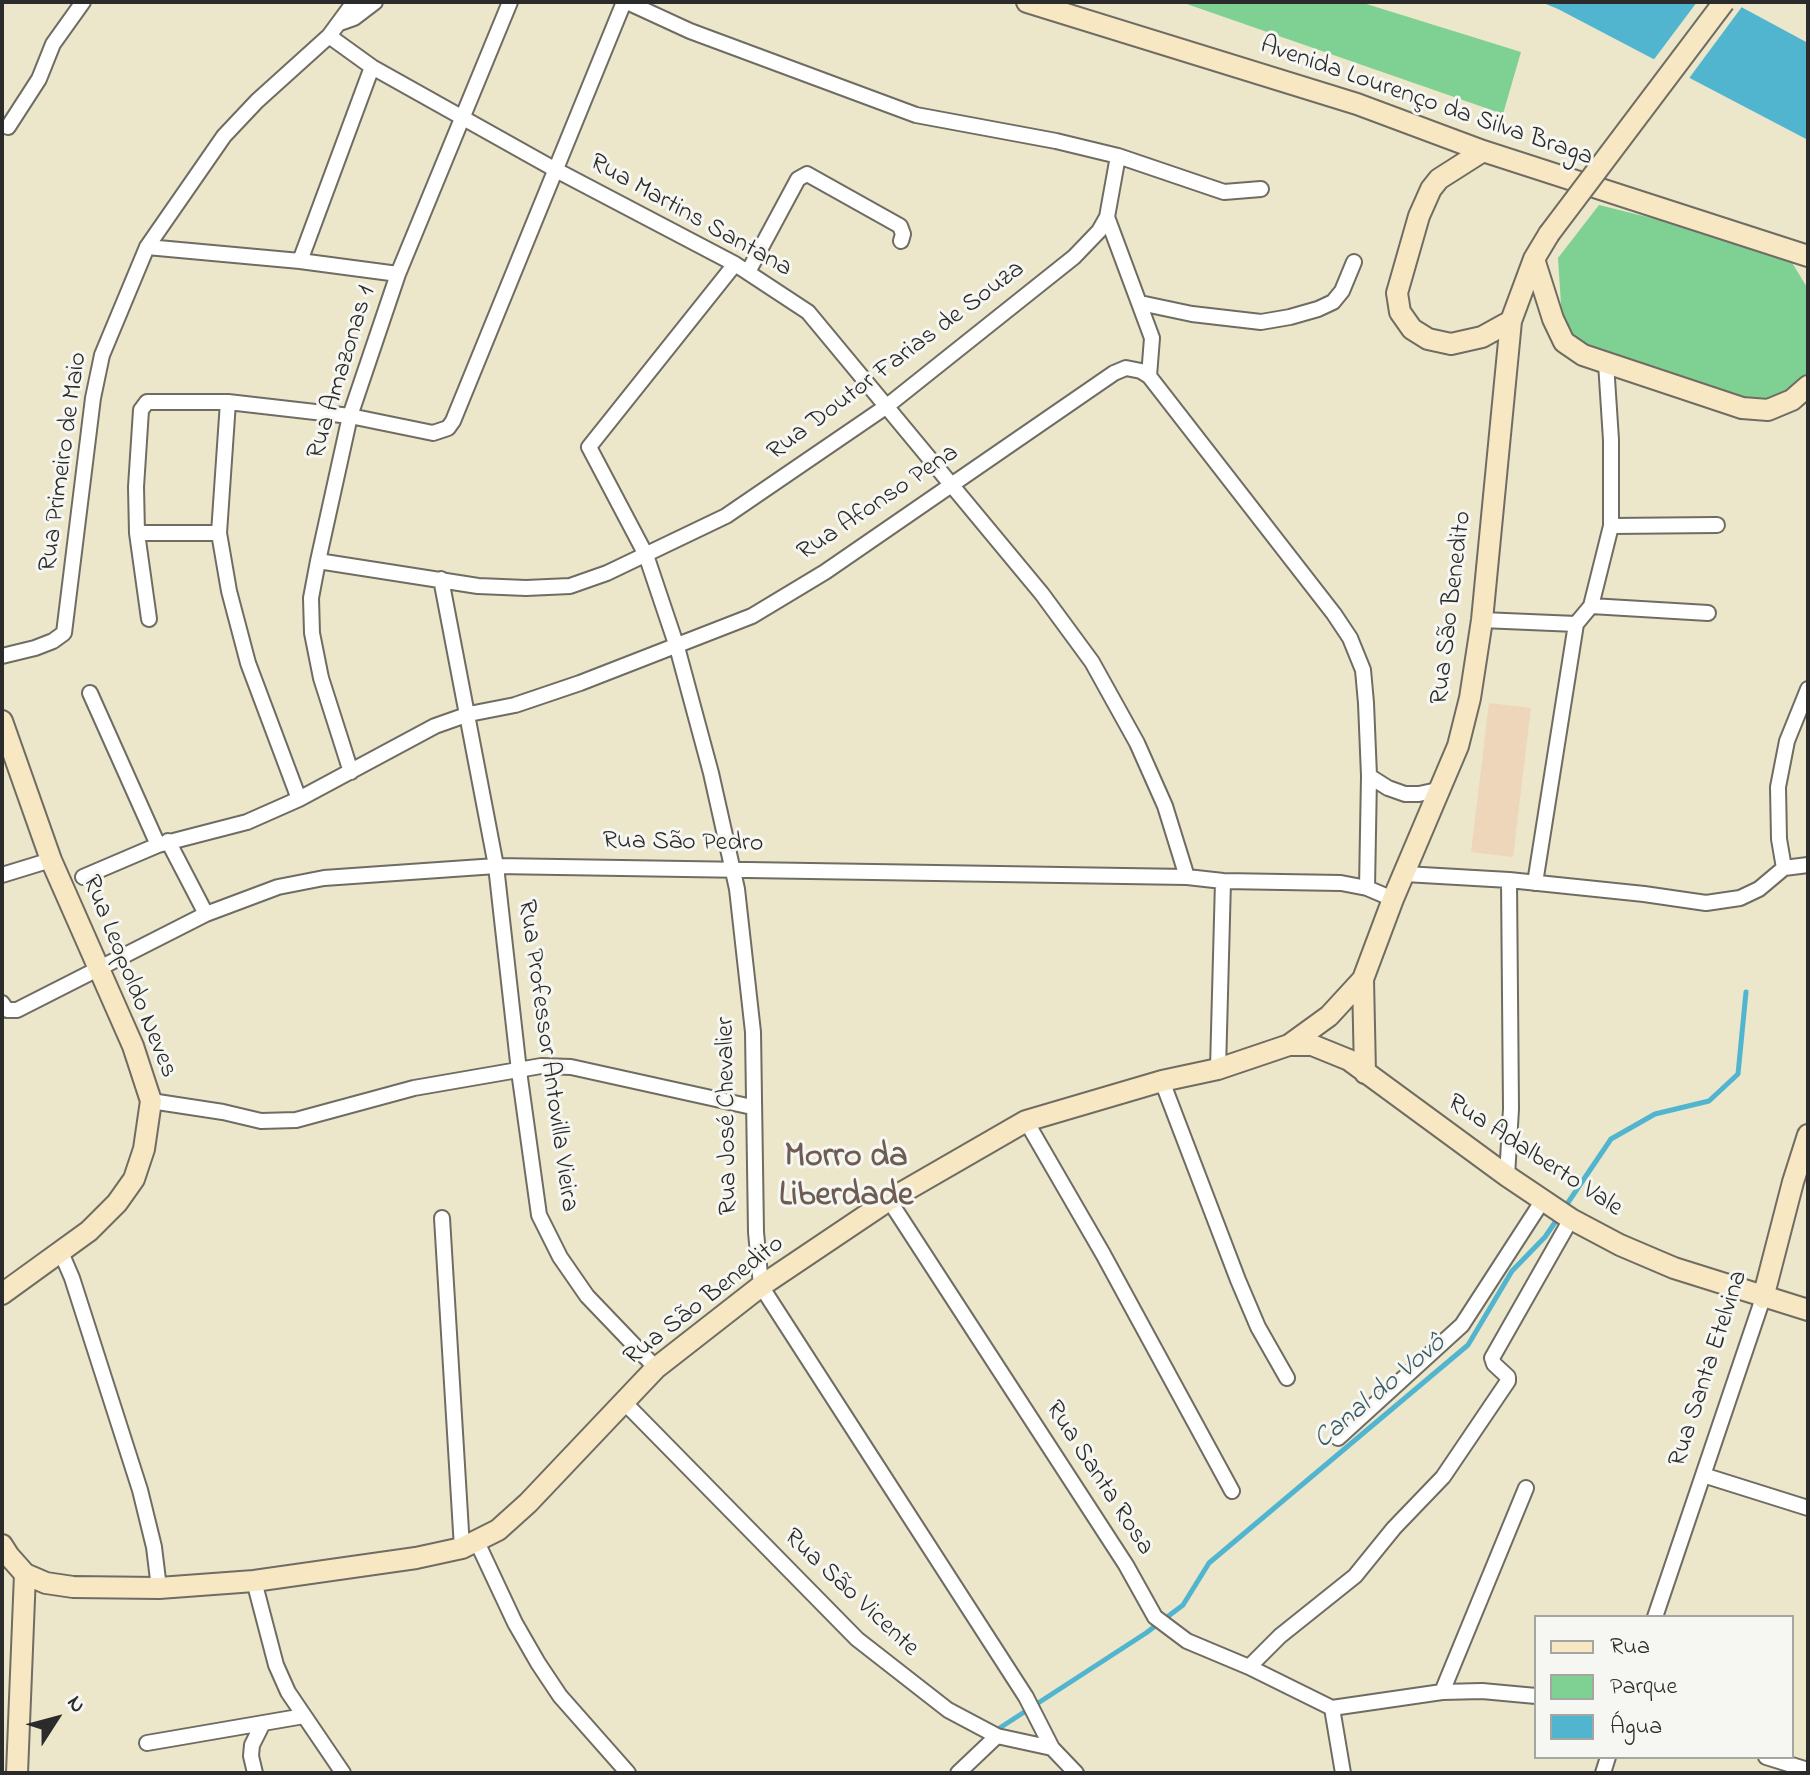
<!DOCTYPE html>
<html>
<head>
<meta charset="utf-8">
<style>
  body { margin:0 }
  #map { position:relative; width:1810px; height:1775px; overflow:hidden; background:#ece6cb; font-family:"Indie Flower",sans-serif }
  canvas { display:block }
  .frame { position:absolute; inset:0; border:4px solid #2b2b2b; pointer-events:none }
  .legend { position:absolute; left:1534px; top:1615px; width:260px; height:144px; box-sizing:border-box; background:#f6f6f2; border:2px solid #a5a5a2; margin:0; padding:10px 14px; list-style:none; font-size:24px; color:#2b2b2b }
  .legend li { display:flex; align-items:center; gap:16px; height:40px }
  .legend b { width:40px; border:2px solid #a5a5a2 }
  .north { position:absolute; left:16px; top:1679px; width:80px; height:80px; -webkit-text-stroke:6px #f6f6f2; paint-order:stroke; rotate:54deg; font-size:22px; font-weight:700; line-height:32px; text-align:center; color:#2b2b2b }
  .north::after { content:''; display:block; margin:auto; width:28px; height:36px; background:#2b2b2b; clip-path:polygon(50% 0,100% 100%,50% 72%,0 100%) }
</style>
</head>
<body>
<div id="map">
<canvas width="1810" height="1775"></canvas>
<div class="frame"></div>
<ul class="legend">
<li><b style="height:10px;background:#f7e8c3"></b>Rua</li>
<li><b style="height:22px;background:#7ed192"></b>Parque</li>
<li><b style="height:22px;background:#52b5d0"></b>Água</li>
</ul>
<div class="north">N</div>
</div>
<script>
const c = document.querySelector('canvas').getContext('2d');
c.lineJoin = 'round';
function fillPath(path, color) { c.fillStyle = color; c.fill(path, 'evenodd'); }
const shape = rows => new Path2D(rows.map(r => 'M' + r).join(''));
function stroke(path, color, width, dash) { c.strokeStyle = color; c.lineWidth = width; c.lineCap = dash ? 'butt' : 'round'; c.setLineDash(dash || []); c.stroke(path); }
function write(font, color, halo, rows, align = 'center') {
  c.font = font + ' "Indie Flower",sans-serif'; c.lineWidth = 6; c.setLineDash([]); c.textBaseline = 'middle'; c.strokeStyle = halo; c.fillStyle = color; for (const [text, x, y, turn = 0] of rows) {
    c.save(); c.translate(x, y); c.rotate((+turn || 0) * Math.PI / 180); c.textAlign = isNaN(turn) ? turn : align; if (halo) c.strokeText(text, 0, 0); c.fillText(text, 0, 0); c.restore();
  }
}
fillPath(shape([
  [1489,703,1531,708,1513,857,1471,852]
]), '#eed6bb');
fillPath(shape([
  [1181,2,1360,2,1521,52,1503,114],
  [1599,205,1785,251,1808,289,1808,377,1799,389,1758,403,1577,346,1562,320,1558,258]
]), '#7ed192');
fillPath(shape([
  [1541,2,1732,2,1808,43,1808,140,1558,9]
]), '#52b5d0');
fillPath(shape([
  [1697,2,1744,4,1687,81,1652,62]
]), '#ece6cb');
stroke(shape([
  [1565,1207,1611,1139,1655,1114,1709,1101,1738,1074,1746,992],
  [995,1731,1146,1633,1183,1605,1209,1563,1468,1345,1512,1271,1545,1237,1560,1215]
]), '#52b5d0', 5);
const street = shape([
  [627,2,690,31,916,115,1056,141,1118,156,1224,192,1261,189],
  [340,23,354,18,375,2],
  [329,36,372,67,556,170,735,264,808,312,1042,594,1092,662,1137,743,1165,806,1187,877],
  [8,127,39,79,53,44,83,2],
  [1107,217,1152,338,1149,376],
  [147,247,300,261,398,274],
  [300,261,372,67],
  [735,264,589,447,646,555,677,647,711,773,737,889,753,1032,756,1232,761,1286,1026,1697,1052,1748],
  [748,272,798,179,807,174,900,226,903,234,901,241],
  [1140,303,1192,314,1261,322,1290,317,1318,309,1333,302,1342,291,1354,262],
  [228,402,219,533,229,591,248,663,299,799],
  [1611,526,1717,525],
  [137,533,219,533],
  [318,561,478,586,526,588,570,586,607,573,726,516,887,406,1074,257,1099,231,1107,217,1118,156],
  [441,579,496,866,519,1071,539,1215,560,1257,587,1296,656,1368],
  [1591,606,1708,613],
  [149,619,137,533,136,487,141,410,147,402,228,402,350,416,433,433,448,428,453,421,624,2],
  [1482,620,1576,624],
  [2,656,35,648,53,641,64,633,93,398,102,355,147,247,224,136,257,101,329,36,354,2],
  [90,693,158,845],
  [351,772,321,678,312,633,311,598,318,561,350,416,398,274,510,2],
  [1369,776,1388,788,1405,794,1419,794,1442,789],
  [168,841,206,914],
  [1784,868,1779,839,1778,787,1787,741,1808,689],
  [1405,874,1509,880,1644,894,1706,903,1740,898,1759,889,1784,868,1808,865],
  [2,875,51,860],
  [83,877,158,845,247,822,299,799,435,726,469,714,515,705,580,683,752,616,825,572,1114,373,1126,368,1141,371,1149,376,1334,614,1350,638,1363,670,1366,703,1369,776,1367,888],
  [1535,883,1576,624,1591,606,1611,526,1611,440,1606,363],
  [2,1003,7,1010,17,1010,206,914,278,887,324,878,496,866,1187,877,1223,881,1341,883,1367,888,1393,899],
  [1218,1069,1223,881],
  [1162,1081,1238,1280,1258,1327,1287,1378],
  [151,1101,223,1112,261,1121,296,1120,414,1088,541,1066,571,1067,752,1107],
  [1026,1121,1103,1254,1232,1491],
  [1507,1176,1511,1109,1509,880],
  [889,1200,1126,1565,1155,1617,1187,1641,1249,1667,1332,1708],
  [442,1218,462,1548],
  [60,1250,72,1278,140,1490,154,1547,159,1588],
  [623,1401,857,1639,948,1710,997,1736,1052,1748,1076,1773],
  [1338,1438,1462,1325,1543,1200],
  [1703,1475,1808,1508],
  [477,1542,515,1623,538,1663,560,1696,628,1773],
  [254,1581,276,1665,288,1692,343,1773],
  [1655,1617,1763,1298],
  [1249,1667,1280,1636,1355,1576,1394,1528,1443,1477,1508,1381,1508,1377,1494,1364,1492,1358,1571,1219],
  [1442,1692,1526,1488],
  [1332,1708,1442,1692,1482,1691,1536,1696],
  [1332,1708,1343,1773],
  [147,1743,304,1716],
  [1766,1757,1808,1770],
  [255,1773,251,1756,252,1745,262,1725],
  [958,1773,997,1736],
  [1603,1773,1608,1757]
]);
const secondary = shape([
  [1027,2,1357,104,1483,151,1808,256],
  [1483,151,1439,179,1431,189,1419,216,1397,293,1400,312,1412,329,1428,339,1451,344,1482,337,1511,321],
  [1534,259,1553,319,1564,342,1583,355,1742,408,1768,410,1792,400,1808,386],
  [2,721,51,860,133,1046,151,1101,144,1149,134,1179,117,1203,89,1231,2,1294],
  [1289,1045,1312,1045,1349,1060,1507,1176,1571,1219,1620,1245,1674,1268,1808,1310],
  [1365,1073,1363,979,1393,899,1458,746,1470,698,1482,620,1511,321,1534,259,1549,234],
  [1763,1298,1793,1182,1808,1135],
  [2,1545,9,1556,25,1574,46,1583,73,1587,159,1588,254,1581,416,1558,462,1548,498,1530,528,1503,656,1368,761,1286,889,1200,1026,1121,1162,1081,1218,1069,1289,1045,1329,1016,1363,979],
  [17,1773,25,1574]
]);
stroke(street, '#6f6c63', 18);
stroke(secondary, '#6f6c63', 24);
stroke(street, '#fff', 14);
stroke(secondary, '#f7e8c3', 20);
const secondaryBridge = shape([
  [1549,234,1724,2]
]);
stroke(secondaryBridge, '#6f6c63', 24, []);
stroke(secondaryBridge, '#f7e8c3', 20);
write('26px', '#2b2b2b', '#f6f6f2', [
  ["Avenida Lourenço da Silva Braga",1426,103,19],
  ["Rua Martins Santana",690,217,29],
  ["Rua Doutor Farias de Souza",897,362,-37],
  ["Rua Amazonas 1",343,373,-73],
  ["Rua Primeiro de Maio",65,462,-82],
  ["Rua Afonso Pena",879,504,-34],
  ["Rua São Benedito",1453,608,-83],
  ["Rua São Pedro",683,844,1],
  ["Rua Leopoldo Neves",128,977,68],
  ["Rua Professor Antovilla Vieira",546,1056,82],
  ["Rua José Chevalier",729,1116,-91],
  ["Rua Adalberto Vale",1534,1157,33],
  ["Rua São Benedito",705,1302,-38],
  ["Rua Santa Etelvina",1710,1369,-72],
  ["Rua Santa Rosa",1098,1479,57],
  ["Rua São Vicente",850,1594,43]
]);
write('italic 28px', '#395b65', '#f6f6f2', [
  ["Canal do Vovô",1381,1393,-40]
]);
write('bold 34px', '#6e5c52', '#f6f6f2', [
  ["Morro da",846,1159],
  ["Liberdade",846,1198]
]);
</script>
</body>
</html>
